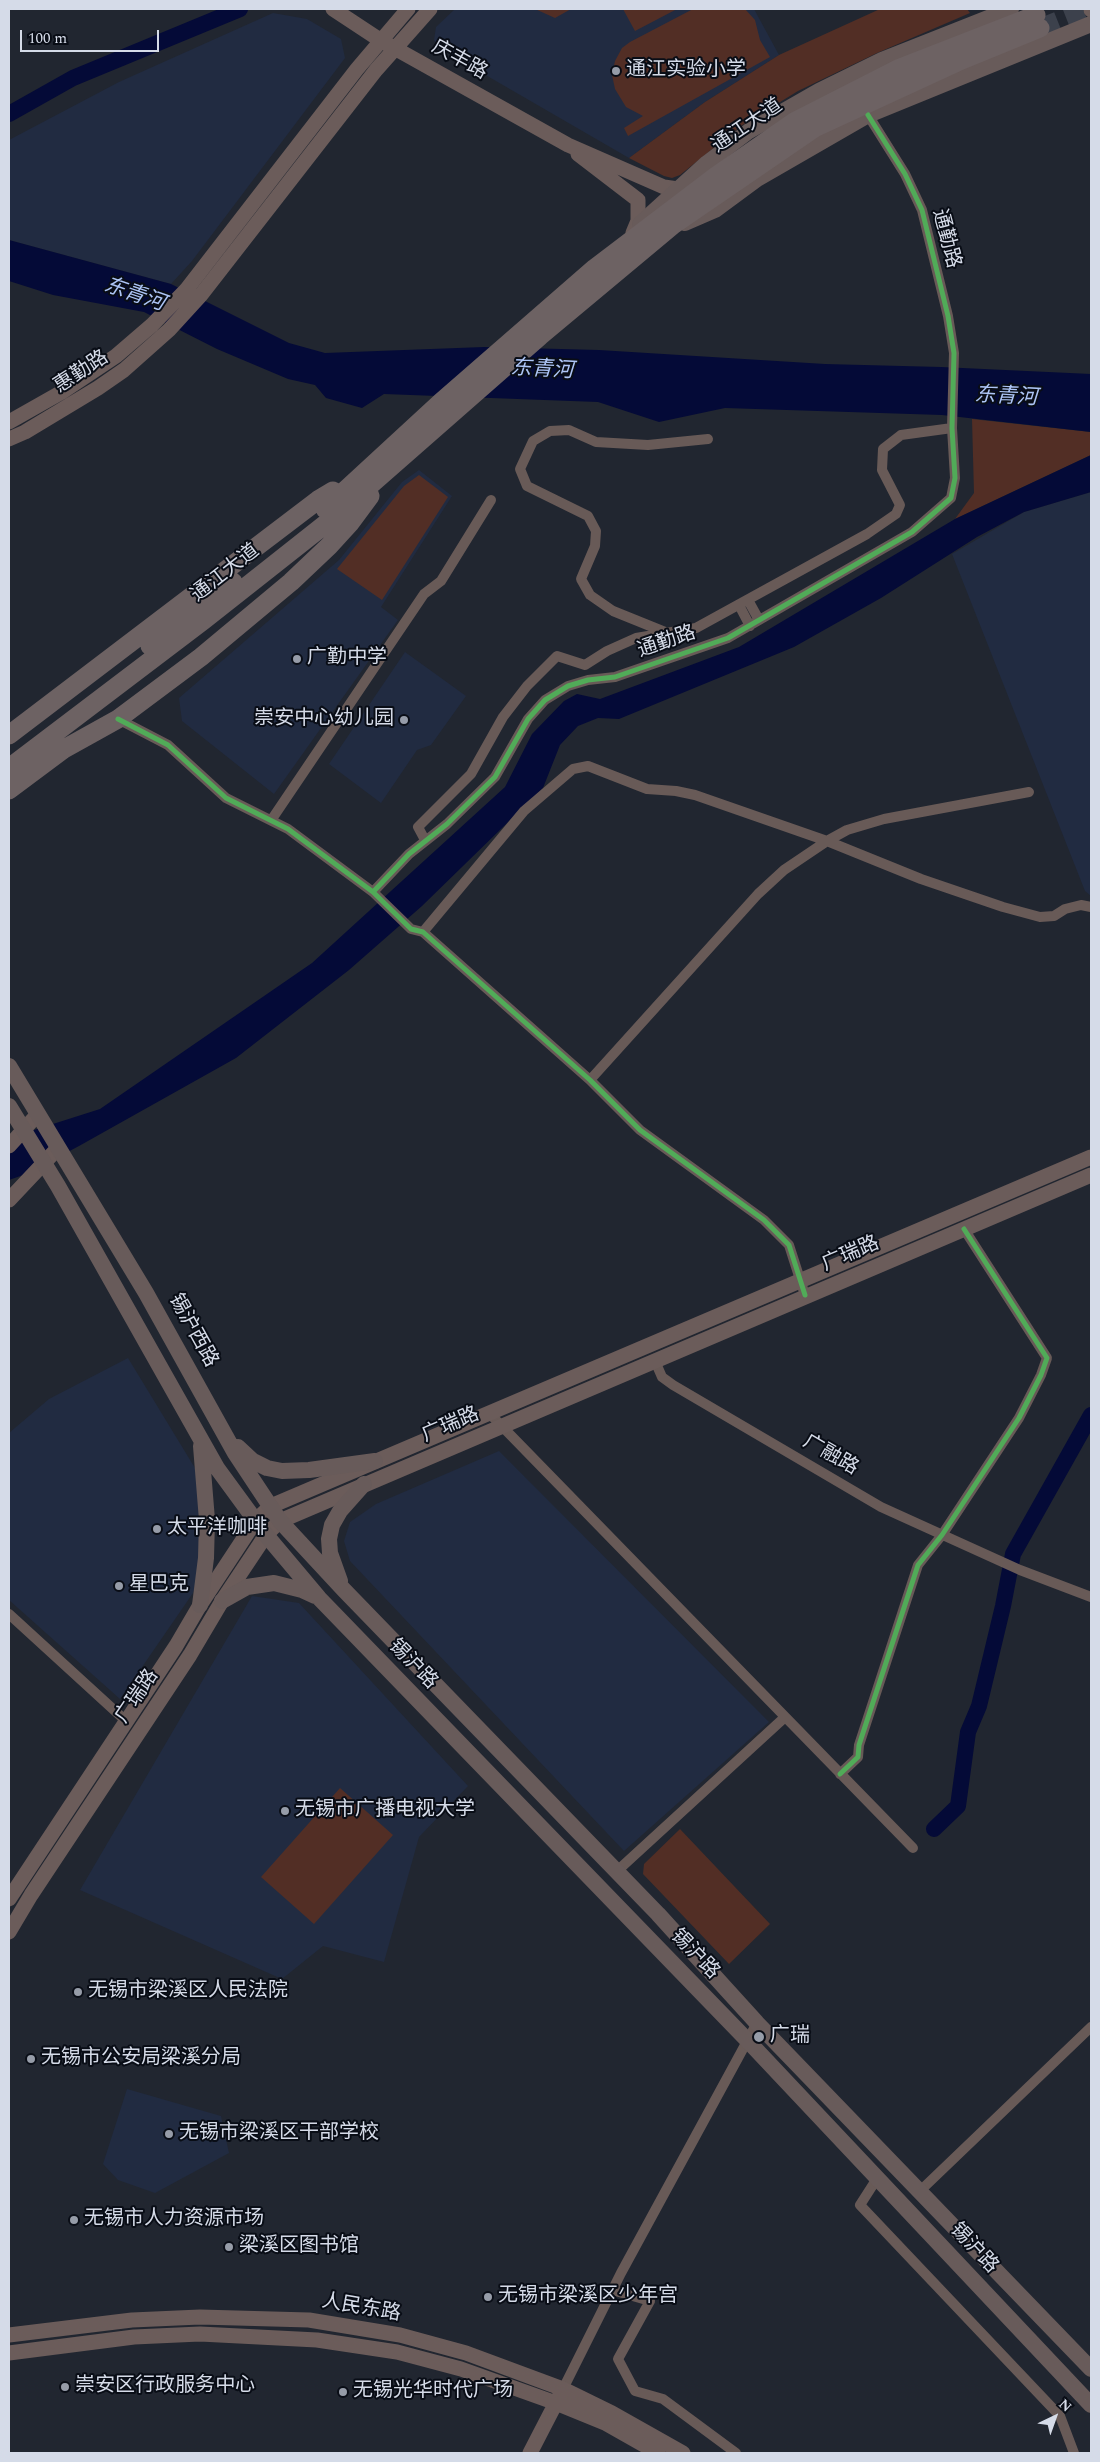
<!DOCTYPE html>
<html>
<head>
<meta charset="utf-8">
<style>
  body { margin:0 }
  #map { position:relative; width:1100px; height:2462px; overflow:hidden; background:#212630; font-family:Spectral,serif }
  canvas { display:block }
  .frame { position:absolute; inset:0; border:10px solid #d5dbe8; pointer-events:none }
  .north { position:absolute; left:1030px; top:2392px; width:50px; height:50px; -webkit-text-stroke:4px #090d16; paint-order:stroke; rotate:42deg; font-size:14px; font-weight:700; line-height:20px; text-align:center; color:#d5dbe8 }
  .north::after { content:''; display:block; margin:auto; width:18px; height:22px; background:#d5dbe8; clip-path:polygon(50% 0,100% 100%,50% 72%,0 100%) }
  .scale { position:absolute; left:20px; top:30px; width:139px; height:22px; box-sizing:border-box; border:2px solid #d5dbe8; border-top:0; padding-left:6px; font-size:15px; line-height:18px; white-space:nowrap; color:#d5dbe8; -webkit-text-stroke:4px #090d16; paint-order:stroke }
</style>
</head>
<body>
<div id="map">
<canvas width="1100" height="2462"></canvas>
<div class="frame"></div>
<div class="north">N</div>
<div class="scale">100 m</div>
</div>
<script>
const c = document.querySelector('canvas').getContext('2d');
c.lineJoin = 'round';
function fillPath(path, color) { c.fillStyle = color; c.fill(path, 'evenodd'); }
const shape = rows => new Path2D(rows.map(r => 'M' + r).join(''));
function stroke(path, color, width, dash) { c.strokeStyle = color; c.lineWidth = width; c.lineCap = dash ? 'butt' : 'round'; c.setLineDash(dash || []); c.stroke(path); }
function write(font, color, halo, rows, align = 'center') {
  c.font = font + ' Spectral,"Noto Sans SC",serif'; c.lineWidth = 4; c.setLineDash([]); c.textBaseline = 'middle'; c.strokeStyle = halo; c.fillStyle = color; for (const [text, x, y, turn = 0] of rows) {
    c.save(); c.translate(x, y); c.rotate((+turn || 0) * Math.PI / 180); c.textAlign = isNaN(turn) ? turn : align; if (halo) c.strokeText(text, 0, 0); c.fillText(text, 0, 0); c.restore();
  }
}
fillPath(shape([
  [455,9,754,9,779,55,705,102,629,158,439,48,434,40,436,27],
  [273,13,307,19,341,39,345,58,192,261,171,284,9,240,9,140,119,82],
  [419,470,452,496,381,607,398,620,274,794,182,721,179,698,339,560,402,482],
  [1091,492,1091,896,1085,891,952,554,1024,512],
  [405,652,466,696,431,745,417,750,381,803,329,764],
  [128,1358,198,1473,201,1566,193,1593,120,1699,9,1600,9,1433,49,1399],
  [499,1451,769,1722,624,1851,350,1561,344,1541,350,1522,376,1504],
  [252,1596,299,1603,468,1786,419,1837,384,1962,323,1946,282,1979,80,1890],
  [127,2089,221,2116,229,2153,155,2193,118,2180,103,2164]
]), '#212b41');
fillPath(shape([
  [535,9,571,9,555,18],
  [623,9,677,9,635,31],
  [693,9,745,9,755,20,760,40,770,57,628,136,624,128,643,116,626,107,615,89,612,75,615,61,622,48,630,42],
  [880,9,967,9,970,13,877,53,798,91,741,126,680,175,672,178,664,176,629,158,705,102,779,55],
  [972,419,1091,432,1091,455,955,519,974,493],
  [419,475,448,497,382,600,337,569,404,486],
  [340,1788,393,1835,314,1924,261,1877],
  [680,1829,770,1924,729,1964,643,1874,644,1864]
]), '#522e25');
fillPath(shape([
  [9,240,171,284,289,343,325,353,484,347,599,350,825,364,941,367,1091,374,1091,432,942,415,725,408,659,422,598,402,384,394,362,408,326,398,315,385,288,379,217,349,144,312,53,295,9,281],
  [1091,455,1091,492,1024,512,977,537,881,598,794,647,619,719,598,718,578,726,560,745,543,788,422,906,349,970,236,1058,79,1146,26,1174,9,1180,9,1138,100,1109,312,963,505,787,532,734,564,701,577,694,600,699,739,647,955,519]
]), '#040a37');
stroke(shape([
  [9,114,73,78,240,9],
  [934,1829,958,1806,968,1732,979,1706,1003,1606,1013,1554,1091,1415]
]), '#040a37', 16);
stroke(shape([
  [1040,28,1088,9]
]), '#3c414c', 19, [19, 9]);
stroke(shape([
  [748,600,759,620],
  [739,605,750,626],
  [665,632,613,611,590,595,581,579,595,546,596,531,588,516,527,486,520,469,533,441,550,431,569,430,596,442,648,445,708,439],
  [118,719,168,745,226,798,288,829,373,892,411,929,423,932,590,1080,640,1130,764,1220,789,1245,805,1295],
  [272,819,424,594,441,581,491,500],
  [425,840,418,827,471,774,503,717,527,686,557,656,585,665,607,651,636,638,696,628,867,534,896,514,900,505,882,470,883,449,901,435,952,428],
  [373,892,409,854,447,824,495,777,528,719,545,700,568,686,588,680,615,677,728,638,912,532,951,498,955,478,952,428,954,353,948,316,922,210,905,174,868,115],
  [423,932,524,811,573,769,588,766,647,789,676,791,695,795,827,841,921,879,1003,907,1040,917,1054,916,1065,909,1081,905,1091,907],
  [590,1080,758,894,784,870,827,841,847,830,884,819,1029,792],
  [655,1361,662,1377,673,1385,881,1507,1020,1570,1091,1597],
  [490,1414,913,1848],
  [9,1614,126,1721],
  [840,1774,858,1757,859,1745,918,1565,942,1535,1019,1418,1041,1375,1047,1358,964,1229],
  [616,1872,784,1718],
  [878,2177,860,2205,1060,2416,1074,2453],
  [920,2191,1091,2027],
  [612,2290,650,2301,618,2359,635,2391,663,2399,736,2453],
  [563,2389,621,2273,757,2023]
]), '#685a57', 10);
stroke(shape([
  [333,9,380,40,568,145,664,187,678,189,688,188],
  [1091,9,1091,10],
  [578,154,638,200,638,221,633,233],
  [9,422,62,392,116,356,152,325,186,290,357,69,408,9],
  [9,439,25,432,98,388,124,370,169,330,201,295,376,70,430,9],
  [9,1146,37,1115],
  [9,1200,58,1148],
  [9,1899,176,1646,200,1605,256,1520,271,1506,1091,1157],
  [9,1932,31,1895,190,1655,222,1601,266,1535,280,1521,1091,1175],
  [9,2335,132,2320,200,2317,309,2320,400,2335,466,2353,563,2389,612,2413,683,2453],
  [9,2353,134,2337,200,2334,317,2340,397,2352,461,2369,556,2403,605,2423,658,2453],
  [530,2453,560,2395]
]), '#6b5c5a', 15);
stroke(shape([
  [685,223,715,210,757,179,868,115,1091,24],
  [640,224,707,163,749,131,819,91,882,60,1011,9],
  [9,1066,146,1293,235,1453,280,1521,344,1590,658,1914,757,2023,1091,2369],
  [9,1106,58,1186,217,1468,266,1535,319,1598,748,2041,1091,2405],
  [238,1447,253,1461,267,1468,282,1471,309,1470,375,1461],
  [340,1581,330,1553,329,1539,332,1525,340,1511,364,1484],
  [222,1601,247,1587,274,1583,302,1590,315,1596],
  [200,1605,206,1558,207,1520,201,1446]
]), '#685b5a', 16);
stroke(shape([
  [325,509,440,403,595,268,716,176,794,122,900,68,1036,15],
  [150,646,233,582],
  [9,735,318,500,333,491],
  [9,768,204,620,328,522,540,336,673,225,816,127,957,62,1040,28],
  [9,790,64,749,118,719,201,657,291,582,329,546,350,523,370,496]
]), '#6d6263', 19);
stroke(shape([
  [118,719,168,745,226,798,288,829,373,892,411,929,423,932,590,1080,640,1130,764,1220,789,1245,805,1295],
  [373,892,409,854,447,824,495,777,528,719,545,700,568,686,588,680,615,677,728,638,912,532,951,498,955,478,952,428,954,353,948,316,922,210,905,174,868,115],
  [840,1774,858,1757,859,1745,918,1565,942,1535,1019,1418,1041,1375,1047,1358,964,1229]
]), '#51ab58', 5);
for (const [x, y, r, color] of [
  [616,71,5,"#969ca8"],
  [297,659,5,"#969ca8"],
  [404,720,5,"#969ca8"],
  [157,1529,5,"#969ca8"],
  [119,1586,5,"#969ca8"],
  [285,1811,5,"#969ca8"],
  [78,1992,5,"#969ca8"],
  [759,2037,6,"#969ca8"],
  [31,2059,5,"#969ca8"],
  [169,2134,5,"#969ca8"],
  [74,2220,5,"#969ca8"],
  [229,2247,5,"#969ca8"],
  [488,2297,5,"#969ca8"],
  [65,2387,5,"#969ca8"],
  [343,2392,5,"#969ca8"]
]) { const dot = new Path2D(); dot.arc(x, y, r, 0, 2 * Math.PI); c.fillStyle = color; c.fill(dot); stroke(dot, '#090d16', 2); }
write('20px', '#d5dbe8', '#090d16', [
  ["庆丰路",459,61,29],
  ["通江大道",748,127,-34],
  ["通勤路",945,239,75],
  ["惠勤路",82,373,-33],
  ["通江大道",226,574,-38],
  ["通勤路",667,643,-19],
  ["广瑞路",851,1255,-23],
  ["锡沪西路",192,1331,61],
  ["广瑞路",451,1426,-23],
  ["广融路",830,1456,30],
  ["锡沪路",412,1665,46],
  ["广瑞路",138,1697,-56],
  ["锡沪路",694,1955,46],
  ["锡沪路",973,2249,47],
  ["人民东路",361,2309,10]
]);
write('20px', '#d5dbe8', '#090d16', [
  ["通江实验小学",626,71],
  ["广勤中学",307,659],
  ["崇安中心幼儿园",394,720,"right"],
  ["太平洋咖啡",167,1529],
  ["星巴克",129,1586],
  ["无锡市广播电视大学",295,1811],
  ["无锡市梁溪区人民法院",88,1992],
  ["广瑞",770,2037],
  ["无锡市公安局梁溪分局",41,2059],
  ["无锡市梁溪区干部学校",179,2134],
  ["无锡市人力资源市场",84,2220],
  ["梁溪区图书馆",239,2247],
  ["无锡市梁溪区少年宫",498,2297],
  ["崇安区行政服务中心",75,2387],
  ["无锡光华时代广场",353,2392]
], 'left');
write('italic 21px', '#adc5f6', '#090d16', [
  ["东青河",134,296,19],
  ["东青河",542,371,3],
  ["东青河",1006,398,3]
]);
</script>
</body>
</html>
